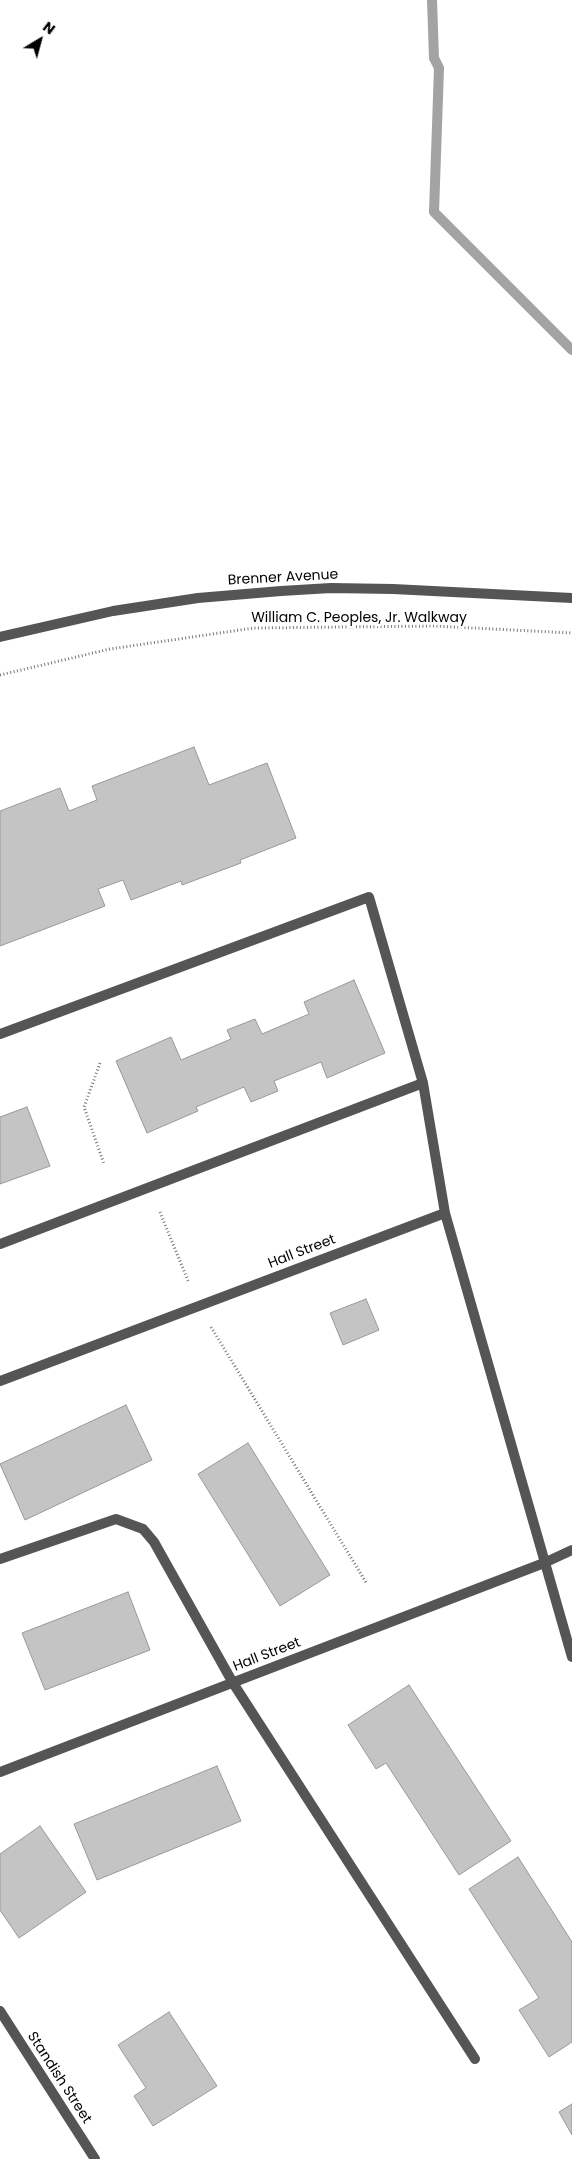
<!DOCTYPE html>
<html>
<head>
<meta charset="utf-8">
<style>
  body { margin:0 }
  #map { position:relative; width:572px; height:2159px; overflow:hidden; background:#fff; font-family:Poppins,sans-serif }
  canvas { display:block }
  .north { position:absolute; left:15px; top:15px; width:50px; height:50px; -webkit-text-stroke:4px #fff; paint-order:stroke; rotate:37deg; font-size:14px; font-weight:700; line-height:20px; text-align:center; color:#000 }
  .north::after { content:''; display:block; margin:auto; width:18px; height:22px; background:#000; clip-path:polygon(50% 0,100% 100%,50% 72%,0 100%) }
</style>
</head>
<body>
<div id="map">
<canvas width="572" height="2159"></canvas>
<div class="north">N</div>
</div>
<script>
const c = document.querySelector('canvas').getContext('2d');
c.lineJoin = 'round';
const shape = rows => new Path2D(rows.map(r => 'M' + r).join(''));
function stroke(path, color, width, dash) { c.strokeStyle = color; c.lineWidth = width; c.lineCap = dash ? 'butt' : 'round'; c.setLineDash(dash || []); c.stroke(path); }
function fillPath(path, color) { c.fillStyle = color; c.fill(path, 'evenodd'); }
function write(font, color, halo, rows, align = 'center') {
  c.font = font + ' Poppins,sans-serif'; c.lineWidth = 5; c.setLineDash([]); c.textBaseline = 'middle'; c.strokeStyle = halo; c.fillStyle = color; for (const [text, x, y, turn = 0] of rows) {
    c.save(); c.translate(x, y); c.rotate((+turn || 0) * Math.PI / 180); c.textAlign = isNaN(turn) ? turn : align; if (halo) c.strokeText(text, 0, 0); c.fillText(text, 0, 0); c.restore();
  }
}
stroke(shape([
  [432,0,434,58,439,68,434,212,572,350]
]), '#a3a3a3', 10);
const building = shape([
  [194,747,209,785,267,763,296,838,240,860,241,863,182,885,181,881,131,900,123,880,98,889,105,906,0,946,0,811,60,788,69,811,97,800,92,786,194,747],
  [354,980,385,1053,327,1078,321,1062,274,1081,278,1091,251,1102,244,1087,196,1107,198,1111,147,1133,116,1061,171,1037,181,1060,231,1039,227,1030,255,1019,262,1034,309,1014,304,1002,354,980],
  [27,1107,50,1166,0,1184,0,1117,27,1107],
  [366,1299,379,1330,343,1345,330,1313,366,1299],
  [126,1405,152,1460,25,1520,0,1464,126,1405],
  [248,1443,330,1575,280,1606,198,1474,248,1443],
  [128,1592,150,1650,45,1690,22,1633,128,1592],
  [409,1685,511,1841,459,1875,386,1763,376,1769,348,1725,409,1685],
  [217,1766,241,1821,97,1880,74,1824,217,1766],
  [40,1826,86,1892,19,1938,0,1910,0,1854,40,1826],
  [518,1857,572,1942,572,2042,549,2057,519,2010,539,1998,469,1889,518,1857],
  [169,2012,217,2086,153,2126,134,2096,146,2088,118,2045,169,2012],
  [572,2104,572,2135,559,2112,572,2104]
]);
fillPath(building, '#c4c4c4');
stroke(building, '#999', 1);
stroke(shape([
  [0,675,110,649,254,628,434,626,572,633],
  [100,1063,84,1107,104,1164],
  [160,1212,188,1281],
  [211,1327,367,1584]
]), '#777', 3, [1, 2.5]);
stroke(shape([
  [544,1563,572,1550],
  [233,1683,475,2059]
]), '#555', 10);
stroke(shape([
  [0,1034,369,897,423,1083,445,1213,572,1657],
  [0,1244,423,1083],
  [0,1381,445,1213],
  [0,1559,116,1519,143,1529,154,1542,233,1683],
  [0,1772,544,1563],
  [0,2011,95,2159]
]), '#555', 10);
stroke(shape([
  [0,637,113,611,198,598,281,591,331,588,393,589,572,598]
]), '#555', 10);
write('14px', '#000', '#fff', [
  ["Brenner Avenue",283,578,-3],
  ["William C. Peoples, Jr. Walkway",359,618],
  ["Hall Street",302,1252,-21],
  ["Hall Street",267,1655,-21],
  ["Standish Street",59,2078,57]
]);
</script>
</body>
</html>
